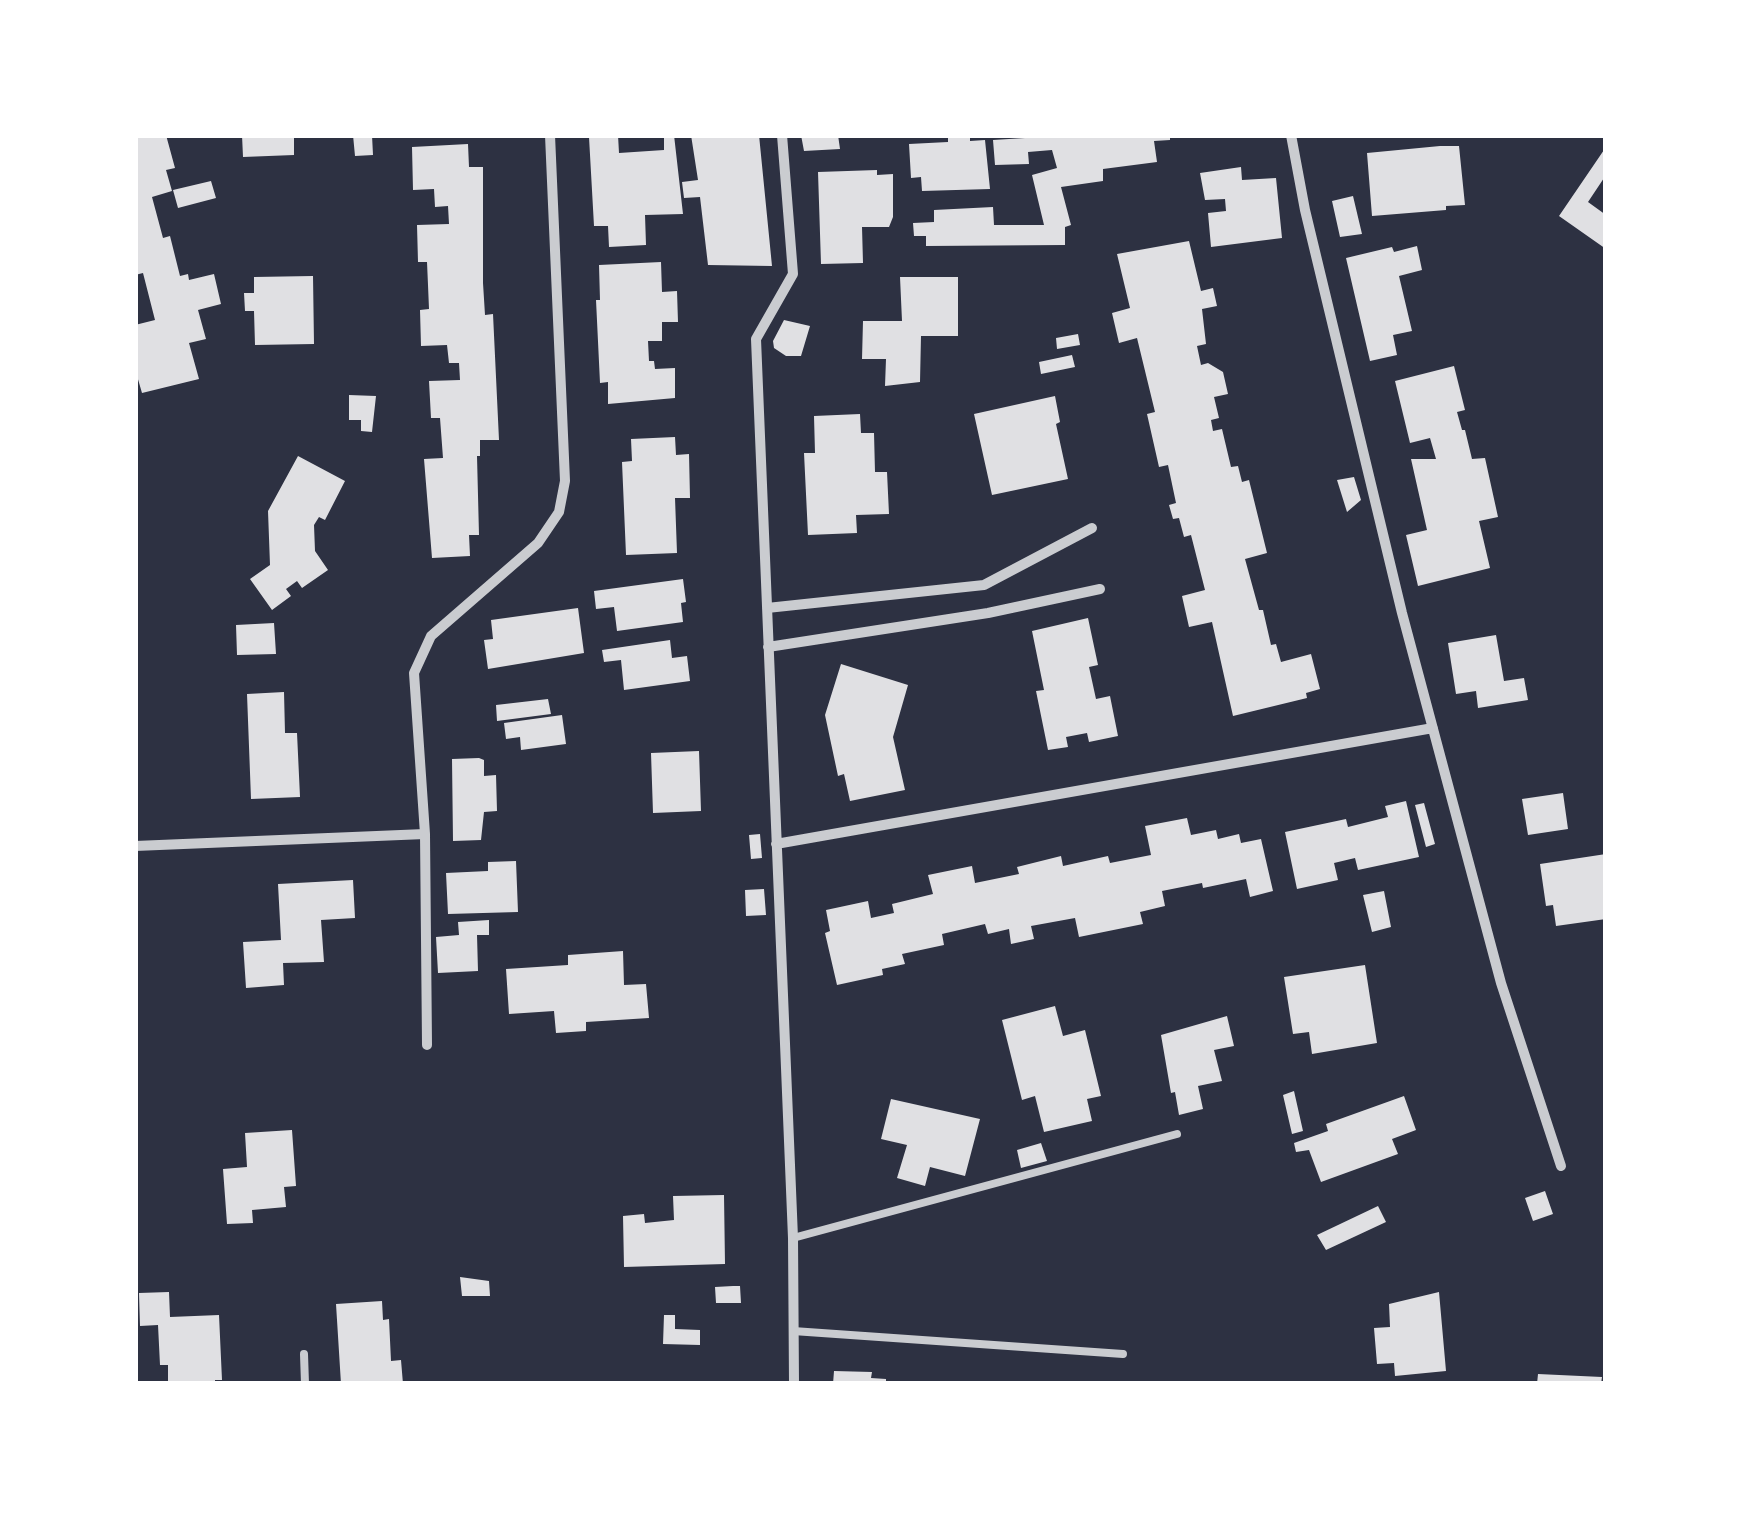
<!DOCTYPE html>
<html>
<head>
<meta charset="utf-8">
<style>
  body { margin:0 }
  #map { position:relative; width:1741px; height:1519px; overflow:hidden; background:#2d3142; font-family:"PT Sans Narrow",sans-serif }
  canvas { display:block }
  .frame { position:absolute; inset:0; border:138px solid #fff; pointer-events:none }
</style>
</head>
<body>
<div id="map">
<canvas width="1741" height="1519"></canvas>
<div class="frame"></div>
</div>
<script>
const c = document.querySelector('canvas').getContext('2d');
c.lineJoin = 'round';
function fillPath(path, color) { c.fillStyle = color; c.fill(path, 'evenodd'); }
const shape = rows => new Path2D(rows.map(r => 'M' + r).join(''));
function stroke(path, color, width, dash) { c.strokeStyle = color; c.lineWidth = width; c.lineCap = dash ? 'butt' : 'round'; c.setLineDash(dash || []); c.stroke(path); }
fillPath(shape([
  [135,135,166,135,175,168,166,170,172,191,152,197,163,238,170,236,180,276,188,274,189,280,214,274,221,304,198,310,206,339,189,343,199,379,142,393,135,369,135,325,155,320,143,273,135,275],
  [242,135,294,135,294,155,243,157],
  [353,135,372,135,373,155,355,156],
  [618,135,619,153,664,150,664,135,674,135,683,214,645,215,646,245,609,247,608,226,594,226,589,137],
  [691,135,759,135,772,266,708,265,700,197,684,198,682,182,698,180],
  [801,135,838,135,840,149,804,151],
  [948,135,970,135,970,141,985,140,990,189,922,191,921,177,911,178,909,144,948,142],
  [1025,135,1170,135,1170,140,1154,141,1157,162,1103,169,1103,181,1061,187,1071,225,1065,227,1065,245,926,246,926,236,914,236,913,223,934,222,934,210,993,207,994,225,1044,225,1032,175,1057,168,1052,150,1028,152,1029,164,995,165,993,140,1025,138],
  [468,144,469,167,483,167,483,283,485,315,493,314,499,440,480,440,480,456,477,456,479,535,469,535,470,556,432,558,424,459,443,458,440,418,431,418,429,381,460,380,459,363,449,363,447,345,421,346,420,310,429,309,428,285,427,262,418,262,417,225,449,224,448,206,435,207,434,189,413,190,412,147],
  [1440,146,1459,146,1465,205,1446,206,1446,210,1372,216,1367,153],
  [1606,147,1606,175,1588,202,1606,215,1606,249,1559,216],
  [1241,167,1242,180,1276,178,1282,238,1211,247,1208,213,1226,211,1225,199,1205,200,1200,173],
  [877,170,877,175,893,174,893,217,889,227,862,227,863,263,821,264,818,172],
  [211,181,216,198,178,208,173,190],
  [1353,196,1362,234,1340,237,1332,201],
  [1189,241,1201,291,1213,288,1217,306,1202,309,1206,344,1197,346,1201,365,1208,363,1223,372,1228,394,1214,397,1219,418,1211,420,1213,431,1222,429,1231,467,1238,466,1242,482,1249,480,1267,553,1245,559,1259,610,1263,610,1271,645,1276,644,1281,662,1311,654,1320,689,1306,693,1307,698,1233,716,1212,622,1189,627,1182,596,1205,590,1191,535,1184,537,1179,518,1173,519,1169,505,1176,503,1168,465,1159,467,1147,414,1155,412,1137,338,1119,343,1112,313,1130,308,1117,254],
  [1417,246,1422,270,1399,276,1412,331,1393,335,1397,355,1370,361,1346,258,1392,247,1394,252],
  [661,262,662,292,677,291,678,322,662,322,662,341,648,341,649,361,654,361,655,369,675,368,675,398,608,404,608,382,600,383,596,300,600,300,599,265],
  [313,276,314,344,255,345,254,311,245,311,244,293,254,293,254,277],
  [900,277,958,277,958,336,921,336,920,382,885,386,886,359,862,359,863,321,902,321],
  [784,320,810,326,801,356,786,356,774,348,773,341],
  [1078,334,1080,345,1057,349,1056,338],
  [1072,355,1075,367,1041,374,1039,362],
  [1454,366,1465,410,1457,412,1462,430,1465,430,1472,459,1485,458,1498,517,1479,521,1490,568,1418,586,1406,535,1427,530,1411,459,1436,459,1430,438,1410,443,1395,381],
  [349,395,376,396,372,432,361,431,361,420,349,420],
  [1055,396,1060,422,1056,424,1068,479,992,495,974,414],
  [860,414,861,433,874,433,875,472,887,472,889,514,856,515,857,533,808,535,804,453,815,453,814,416],
  [675,437,676,455,689,454,690,498,675,498,677,553,626,555,622,462,632,461,631,439],
  [298,456,345,481,325,520,319,517,314,525,315,551,328,570,302,588,297,581,286,589,291,596,272,610,250,579,270,565,268,511],
  [1354,477,1361,500,1347,512,1337,480],
  [683,579,686,602,681,603,683,622,617,631,614,607,596,609,594,591],
  [578,608,584,653,488,669,484,640,493,639,491,620],
  [1088,618,1098,665,1089,667,1096,699,1110,696,1118,736,1089,742,1087,733,1066,737,1068,747,1048,750,1036,691,1044,690,1032,631],
  [274,623,276,654,237,655,236,625],
  [1496,635,1504,681,1524,678,1528,700,1478,708,1476,691,1456,694,1448,643],
  [670,640,672,658,687,656,690,681,624,690,621,660,604,662,602,650],
  [841,664,908,685,893,737,905,790,850,801,844,774,838,776,825,715],
  [284,692,285,733,297,733,300,797,251,799,247,694],
  [548,699,551,714,497,721,496,705],
  [562,715,566,744,521,750,520,737,506,739,504,723],
  [699,751,701,811,653,813,651,753],
  [479,758,484,760,484,776,496,775,497,811,484,812,481,840,453,841,452,759],
  [1563,793,1568,829,1528,835,1522,799],
  [1406,801,1419,857,1358,870,1355,858,1334,863,1338,880,1297,889,1285,832,1346,819,1348,827,1388,817,1385,806],
  [1424,803,1435,844,1426,847,1415,805],
  [1187,818,1191,835,1216,830,1218,839,1239,834,1241,843,1261,839,1273,891,1250,897,1246,879,1203,888,1202,883,1162,891,1165,906,1140,912,1143,924,1079,937,1075,918,1031,926,1034,939,1011,944,1009,929,988,934,985,924,942,934,944,945,902,954,905,964,882,969,883,975,837,985,825,933,830,931,826,910,868,901,871,918,894,913,892,904,933,894,928,875,972,866,975,883,1019,874,1017,867,1061,856,1063,866,1108,856,1110,863,1151,855,1145,826],
  [760,834,762,858,751,859,749,835],
  [1606,854,1606,919,1556,926,1553,905,1546,906,1540,864],
  [516,861,518,912,448,914,446,873,488,871,488,862],
  [353,880,355,918,321,920,324,962,283,963,284,985,246,988,243,942,281,940,278,884],
  [764,889,766,915,746,916,745,890],
  [1384,891,1391,927,1372,932,1363,895],
  [489,920,489,935,477,935,478,971,438,973,436,937,459,935,458,922],
  [623,951,624,985,646,984,649,1018,586,1022,586,1031,556,1033,554,1011,509,1014,506,969,568,965,568,955],
  [1365,965,1377,1043,1312,1054,1309,1032,1293,1034,1284,977],
  [1055,1006,1063,1036,1085,1030,1101,1096,1087,1099,1092,1121,1044,1132,1035,1096,1022,1100,1002,1020],
  [1227,1016,1234,1046,1214,1050,1222,1081,1198,1086,1203,1109,1179,1115,1175,1092,1171,1093,1161,1035],
  [1294,1091,1303,1131,1292,1134,1283,1095],
  [1404,1096,1416,1130,1392,1139,1398,1154,1321,1182,1309,1150,1296,1152,1294,1143,1328,1131,1326,1124],
  [891,1099,980,1119,965,1176,930,1167,925,1186,897,1178,907,1145,881,1139],
  [292,1130,296,1186,284,1187,286,1207,252,1210,253,1223,227,1224,223,1169,247,1167,245,1133],
  [1041,1143,1047,1161,1021,1168,1017,1150],
  [1545,1191,1553,1214,1533,1221,1525,1198],
  [724,1195,725,1264,624,1267,623,1216,644,1214,645,1223,674,1220,673,1196],
  [1378,1206,1386,1222,1326,1250,1317,1235],
  [460,1277,489,1281,490,1296,462,1296],
  [733,1286,740,1286,741,1303,716,1303,715,1287],
  [169,1292,170,1317,219,1315,222,1380,215,1380,215,1384,168,1384,168,1365,160,1365,158,1325,140,1326,139,1293],
  [1439,1292,1446,1371,1395,1376,1394,1363,1377,1364,1374,1328,1390,1327,1389,1304],
  [382,1301,383,1320,389,1319,391,1361,401,1360,403,1384,341,1384,336,1304],
  [664,1315,675,1315,675,1329,700,1330,700,1345,663,1344],
  [834,1371,872,1372,871,1378,886,1379,886,1384,833,1384],
  [1538,1374,1602,1377,1601,1384,1537,1384]
]), '#e0e0e3');
stroke(shape([
  [793,1238,1177,1134],
  [793,1331,1123,1354],
  [304,1354,305,1384]
]), '#caccd0', 8);
stroke(shape([
  [782,135,793,274,756,339,793,1238,794,1384],
  [1291,135,1305,210,1402,613,1501,983,1561,1166],
  [767,608,984,585,1092,528],
  [768,647,988,613,1100,589],
  [776,844,1433,728],
  [135,846,425,834],
  [427,1045,425,834,414,673,431,636,538,543,559,512,565,481,550,135]
]), '#caccd0', 10);
</script>
</body>
</html>
